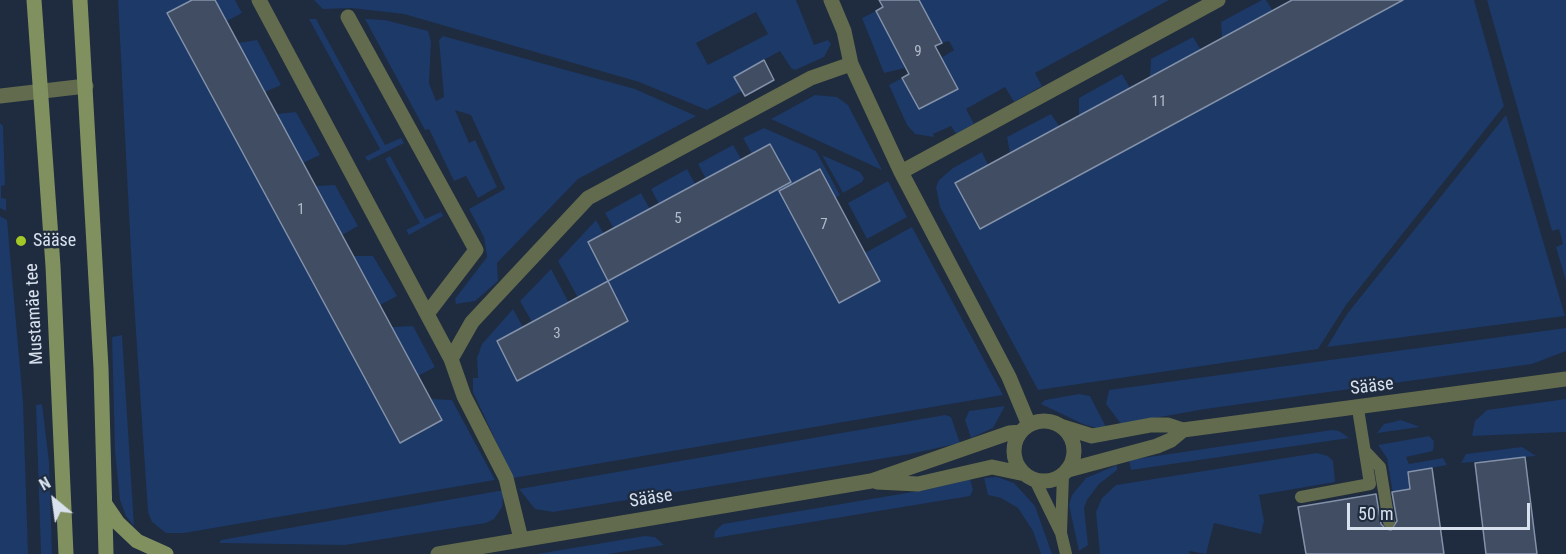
<!DOCTYPE html>
<html>
<head>
<meta charset="utf-8">
<style>
  body { margin:0 }
  #map { position:relative; width:1566px; height:554px; overflow:hidden; background:#1f2b3e; font-family:"Roboto Condensed",sans-serif }
  canvas { display:block }
  .north { position:absolute; left:24px; top:470px; width:60px; height:60px; -webkit-text-stroke:4px #1f2b3e; paint-order:stroke; rotate:331deg; font-size:16px; font-weight:700; line-height:24px; text-align:center; color:#d8e1ee }
  .north::after { content:''; display:block; margin:auto; width:21px; height:27px; background:#d8e1ee; clip-path:polygon(50% 0,100% 100%,50% 72%,0 100%) }
  .scale { position:absolute; left:1347px; top:503px; width:183px; height:27px; box-sizing:border-box; border:3px solid #d8e1ee; border-top:0; padding-left:8px; font-size:18px; line-height:21px; white-space:nowrap; color:#d8e1ee; -webkit-text-stroke:4px #1f2b3e; paint-order:stroke }
</style>
</head>
<body>
<div id="map">
<canvas width="1566" height="554"></canvas>
<div class="north">N</div>
<div class="scale">50 m</div>
</div>
<script>
const c = document.querySelector('canvas').getContext('2d');
c.lineJoin = 'round';
function fillPath(path, color) { c.fillStyle = color; c.fill(path, 'evenodd'); }
const shape = rows => new Path2D(rows.map(r => 'M' + r).join(''));
function stroke(path, color, width, dash) { c.strokeStyle = color; c.lineWidth = width; c.lineCap = dash ? 'butt' : 'round'; c.setLineDash(dash || []); c.stroke(path); }
function write(font, color, halo, rows, align = 'center') {
  c.font = font + ' "Roboto Condensed",sans-serif'; c.lineWidth = 5; c.setLineDash([]); c.textBaseline = 'middle'; c.strokeStyle = halo; c.fillStyle = color; for (const [text, x, y, turn = 0] of rows) {
    c.save(); c.translate(x, y); c.rotate((+turn || 0) * Math.PI / 180); c.textAlign = isNaN(turn) ? turn : align; if (halo) c.strokeText(text, 0, 0); c.fillText(text, 0, 0); c.restore();
  }
}
fillPath(shape([
  [118,0,192,0,168,13,400,443,442,420,431,399,452,400,495,480,184,533,166,533,152,522,148,512,132,272],
  [215,0,235,0,242,13,227,21],
  [314,0,796,0,814,45,828,40,831,44,824,57,795,70,791,68,780,51,735,76,742,91,707,110,639,82,404,14,351,8,323,9],
  [756,12,768,34,708,65,696,43],
  [919,0,1169,0,1035,73,1042,86,1014,102,1005,87,966,109,974,124,956,134,951,126,933,134,934,137,915,134,907,125,889,85,902,78,919,109,958,89,941,58,954,50,949,41,942,43],
  [1262,0,1266,0,1273,11,1222,38,1221,22],
  [1403,0,1474,0,1504,106,1346,305,1318,349,1038,390,940,207,936,187,939,180,953,168,982,152,988,165,956,183],
  [1487,0,1566,0,1566,281,1556,247,1563,244,1559,229,1552,231],
  [876,11,905,68,884,73,862,18],
  [309,19,316,19,385,145,401,138,404,143,368,161,365,157,380,149],
  [365,19,385,20,428,31,431,42,429,83,436,101,444,97,439,40,443,36,635,89,696,116,578,179,497,263,498,281,475,301,456,304,455,299,487,257,484,237,469,209,505,189,471,115,455,110,469,143,475,140,497,187,478,198,466,176,454,181,429,129,425,130],
  [1193,37,1201,50,1150,77,1151,59],
  [257,40,281,85,265,92,238,43],
  [1122,74,1130,88,1079,116,1079,98],
  [815,95,837,97,848,105,882,170,771,119],
  [296,112,320,155,303,163,277,114],
  [1051,114,1059,126,1010,153,1007,137],
  [1506,115,1565,316,1327,347,1347,314],
  [0,123,3,126,5,185,1,186,1,198,6,199,6,211,0,208],
  [764,128,816,151,840,195,835,198,820,169,779,191,839,302,865,253,912,227,1003,395,513,478,473,392,473,378,478,378,477,358,482,344,513,309,523,327,497,341,517,381,628,322,608,282,578,298,558,261,596,220,604,234,588,243,608,281,790,183,770,144,752,154,743,138],
  [733,145,741,159,706,179,698,164],
  [822,155,860,172,864,178,862,182,843,193],
  [390,156,425,219,441,212,443,216,409,235,406,230,420,223,385,159],
  [687,169,695,184,659,204,651,189],
  [888,181,907,217,867,239,848,203],
  [335,185,358,226,342,235,316,186],
  [641,193,650,209,614,229,605,213],
  [0,216,7,220,23,402,28,554,0,554],
  [354,256,373,256,397,296,380,305],
  [551,269,569,303,532,322,520,301],
  [413,326,435,367,418,376,392,327],
  [1566,328,1566,351,1532,364,1205,409,1121,424,1106,404,1109,390],
  [122,335,134,526,126,516,120,500,115,451,112,337],
  [1079,394,1090,396,1106,427,1096,428,1083,424,1041,404,1045,400],
  [1566,399,1566,432,1472,436,1475,421,1487,410],
  [42,404,49,462,52,554,41,554,36,405],
  [1005,406,993,428,971,438,965,420,969,411],
  [945,415,951,417,960,443,910,454,553,512,535,509,519,489],
  [1401,420,1420,427,1377,433,1384,424],
  [1332,430,1339,431,1349,438,1131,470,1129,460],
  [1429,436,1434,441,1433,451,1406,457,1409,464,1443,458,1447,465,1408,472,1419,554,1403,554,1387,458,1378,445],
  [1522,447,1536,456,1461,463,1466,454],
  [1317,453,1328,456,1333,461,1335,482,1259,495,1264,521,1261,534,1214,523,1206,554,1189,551,1190,554,1100,554,1096,512,1102,498,1116,485],
  [1117,465,1117,470,1099,484,1087,500,1084,508,1088,545,1079,551,1069,505,1072,495,1086,478],
  [997,477,1014,483,1035,506,1052,554,1041,554,1033,531,1018,508,1001,498,988,495,984,478],
  [970,479,973,490,970,496,714,538,715,531,723,524,930,489],
  [504,490,502,507,494,519,486,523,345,545,219,543,221,540],
  [645,536,655,537,664,545,609,554,537,554]
]), '#1c3967');
const building = shape([
  [192,0,215,0,442,420,400,443,167,13,192,0],
  [879,0,919,0,942,43,935,46,958,89,919,109,902,78,909,74,876,11,883,7,879,0],
  [1292,0,1403,0,980,229,955,183,1292,0],
  [764,60,774,80,745,96,734,77,764,60],
  [770,144,791,182,608,281,588,242,770,144],
  [820,169,880,281,839,303,779,191,820,169],
  [608,281,628,321,517,381,497,341,608,281],
  [1525,457,1537,554,1486,554,1475,463,1525,457],
  [1432,468,1444,554,1306,554,1298,507,1376,494,1381,524,1386,529,1391,530,1397,521,1392,492,1410,489,1408,472,1432,468]
]);
fillPath(building, '#404d62');
stroke(building, '#8392aa', 1.5);
stroke(shape([
  [1365,451,1380,467,1389,522],
  [1035,480,1061,533,1066,554],
  [1301,497,1370,484,1358,409],
  [1061,532,1063,475]
]), '#626b4d', 12);
stroke(shape([
  [259,0,451,359],
  [831,0,844,31,851,64,901,172,1009,377,1029,425],
  [348,17,476,250,427,314],
  [0,96,86,86],
  [901,172,1218,0],
  '1014 451a30 30 0 1 1 60 0a30 30 0 1 1-60 0Z',
  [1063,427,1092,436,1151,425,1168,425,1183,430,1566,379],
  [1068,470,1157,446,1171,440,1183,430],
  [877,482,918,484,992,467,1025,474],
  [521,539,506,478,464,396,451,359,472,322,588,198,811,78,851,64],
  [438,554,871,481,1009,433,1021,432]
]), '#626b4d', 15);
stroke(shape([
  [34,0,53,266,66,554],
  [80,0,101,368,106,554],
  [105,504,118,523,137,541,166,554]
]), '#81905f', 15);
for (const [x, y, r, color] of [
  [21,241,6,"#a4c825"]
]) { const dot = new Path2D(); dot.arc(x, y, r, 0, 2 * Math.PI); c.fillStyle = color; c.fill(dot); stroke(dot, '#1f2b3e', 2); }
write('15px', '#b2bccb', null, [
  ["9",918,52],
  ["11",1159,102],
  ["1",301,210],
  ["5",678,219],
  ["7",824,225],
  ["3",557,334]
]);
write('18px', '#d8e1ee', '#1f2b3e', [
  ["Sääse",33,241]
], 'left');
write('18px', '#d8e1ee', '#1f2b3e', [
  ["Mustamäe tee",35,314,-93],
  ["Sääse",1372,387,-7],
  ["Sääse",651,499,-9]
]);
</script>
</body>
</html>
